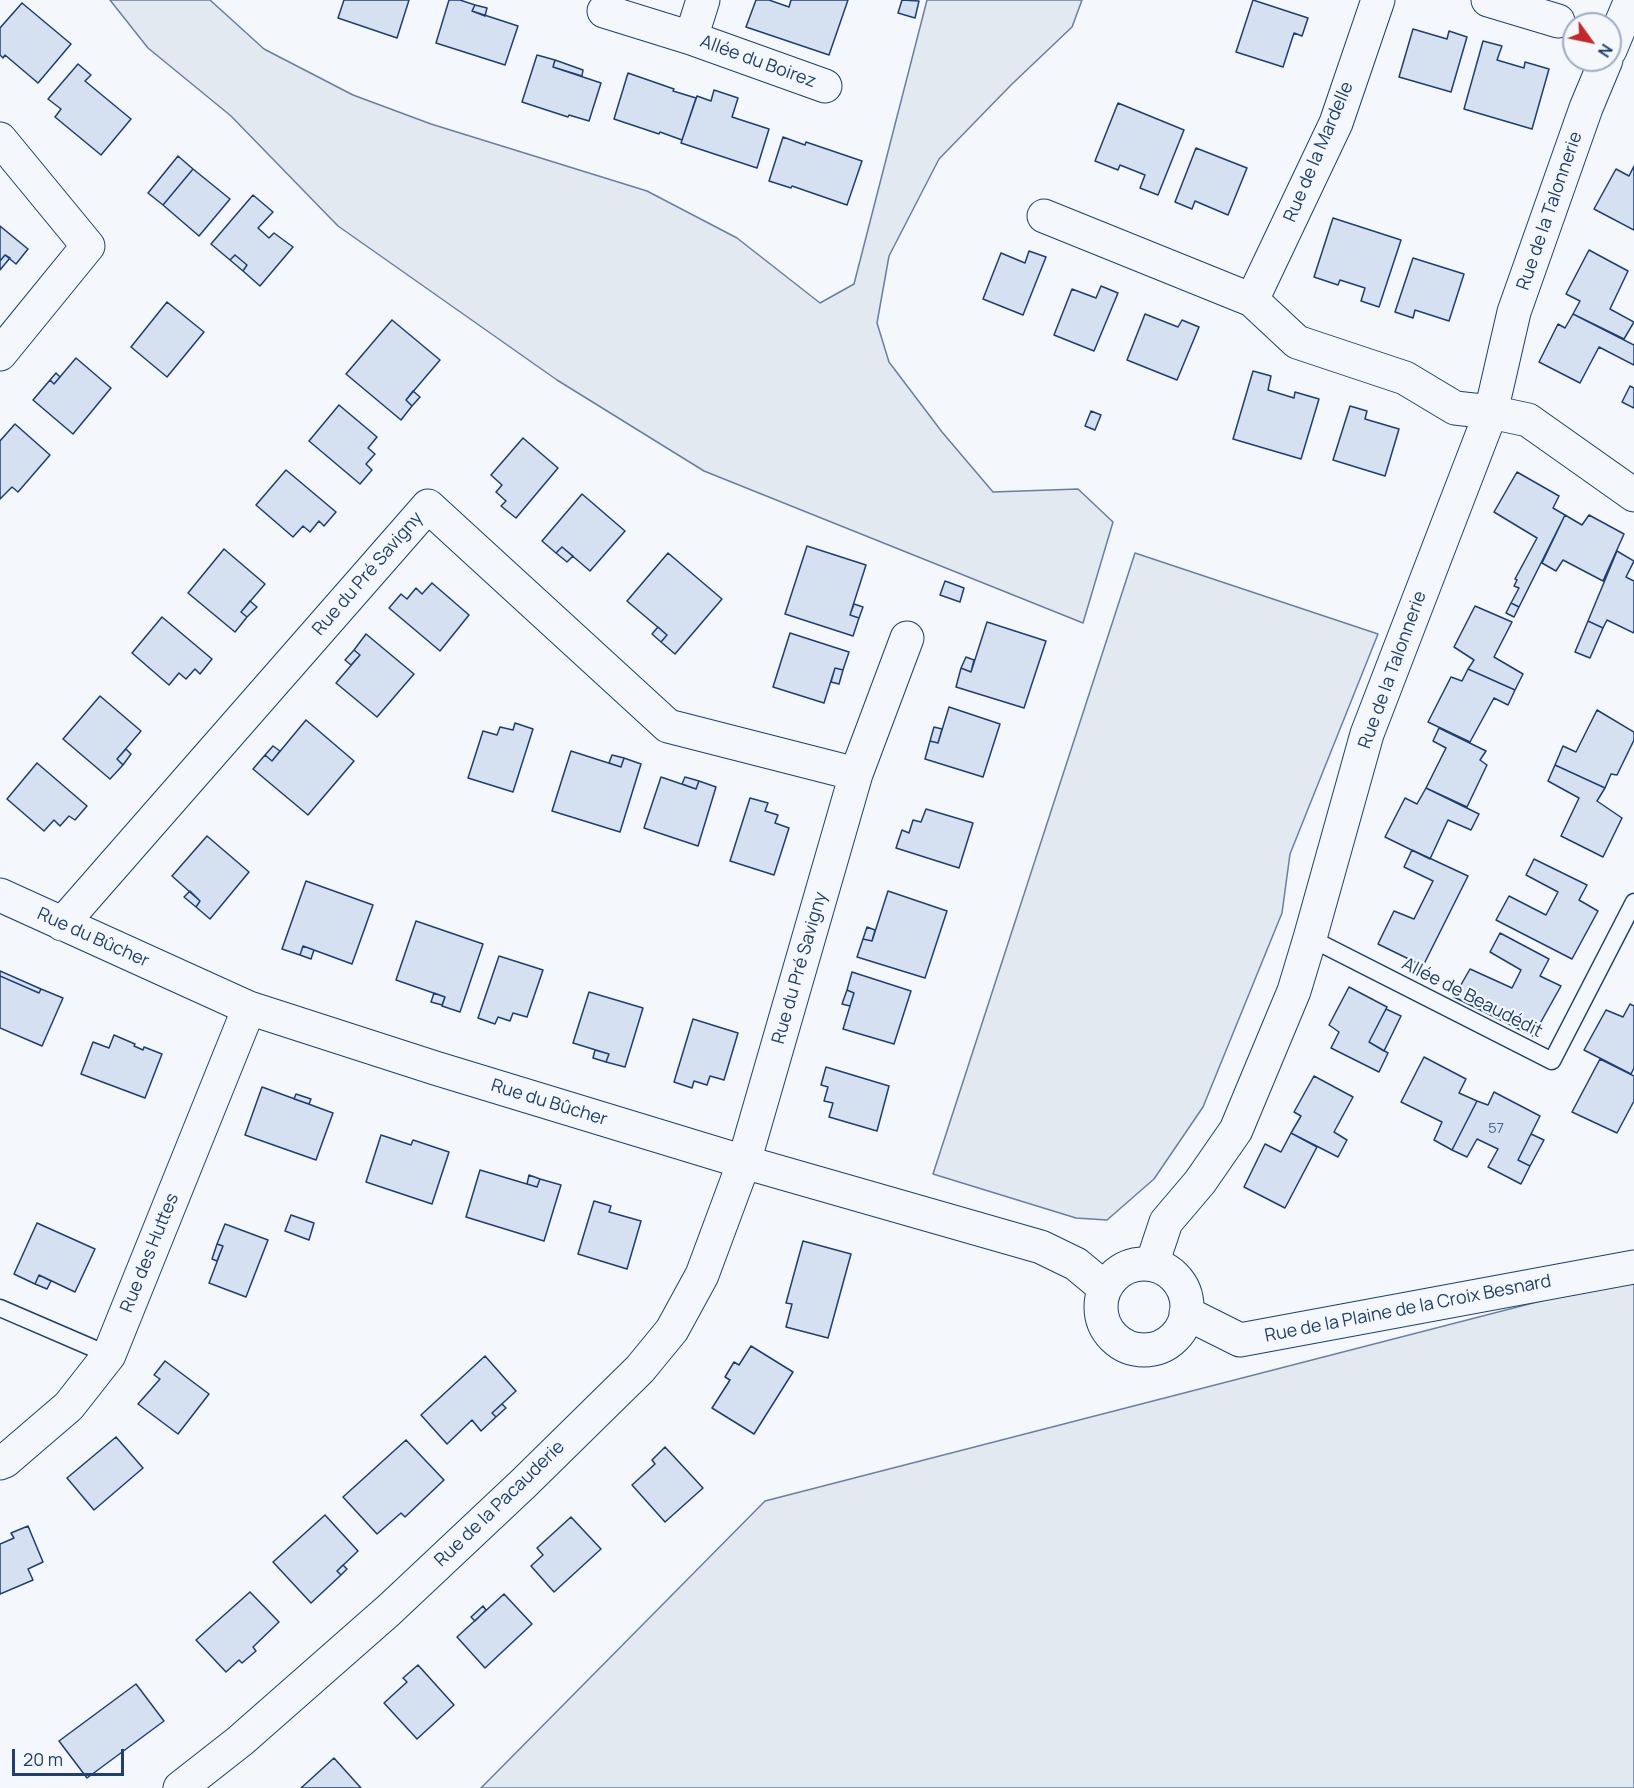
<!DOCTYPE html>
<html>
<head>
<meta charset="utf-8">
<style>
  body { margin:0 }
  #map { position:relative; width:1634px; height:1788px; overflow:hidden; background:#f4f7fb; font-family:Manrope,sans-serif }
  canvas { display:block }
  .north { position:absolute; left:1562px; top:12px; width:60px; height:60px; box-sizing:border-box; background:#f4f7fb; border:2px solid #9eadc5; border-radius:50%; rotate:123deg; font-size:16px; font-weight:700; line-height:24px; text-align:center; color:#1d3f73 }
  .north::after { content:''; display:block; margin:auto; width:21px; height:27px; background:#c62828; clip-path:polygon(50% 0,100% 100%,50% 72%,0 100%) }
  .scale { position:absolute; left:12px; top:1749px; width:112px; height:27px; box-sizing:border-box; border:3px solid #1d3f73; border-top:0; padding-left:8px; font-size:18px; line-height:21px; white-space:nowrap; color:#1d3f73; -webkit-text-stroke:4px #f4f7fb; paint-order:stroke }
</style>
</head>
<body>
<div id="map">
<canvas width="1634" height="1788"></canvas>
<div class="north">N</div>
<div class="scale">20 m</div>
</div>
<script>
const c = document.querySelector('canvas').getContext('2d');
c.lineJoin = 'round';
function fillPath(path, color) { c.fillStyle = color; c.fill(path, 'evenodd'); }
const shape = rows => new Path2D(rows.map(r => 'M' + r).join(''));
function stroke(path, color, width, dash) { c.strokeStyle = color; c.lineWidth = width; c.lineCap = dash ? 'butt' : 'round'; c.setLineDash(dash || []); c.stroke(path); }
function write(font, color, halo, rows, align = 'center') {
  c.font = font + ' Manrope,sans-serif'; c.lineWidth = 4.5; c.setLineDash([]); c.textBaseline = 'middle'; c.strokeStyle = halo; c.fillStyle = color; for (const [text, x, y, turn = 0] of rows) {
    c.save(); c.translate(x, y); c.rotate((+turn || 0) * Math.PI / 180); c.textAlign = isNaN(turn) ? turn : align; if (halo) c.strokeText(text, 0, 0); c.fillText(text, 0, 0); c.restore();
  }
}
const green = shape([
  [110,0,210,0,264,49,353,95,431,124,647,191,737,238,820,303,854,284,927,0,1082,0,1072,27,1011,85,939,159,889,256,877,323,889,362,942,432,993,492,1078,489,1113,522,1083,623,704,471,557,380,338,226,231,116,148,48,110,0],
  [1135,553,1378,634,1290,854,1282,913,1203,1107,1154,1179,1107,1220,1076,1218,933,1174,1135,553],
  [1634,1277,1634,1788,481,1788,765,1501,1634,1277]
]);
fillPath(green, '#e3e9f0');
stroke(green, '#687fa3', 1.5);
const building = shape([
  [344,0,409,0,397,38,338,18,344,0],
  [449,0,460,0,475,5,472,11,518,26,505,65,436,43,449,0],
  [756,0,769,0,789,7,791,0,848,0,829,55,746,27,756,0],
  [902,0,919,1,915,18,898,13,902,0],
  [1253,0,1308,18,1302,36,1294,33,1283,67,1236,52,1253,0],
  [22,3,71,44,38,83,5,55,3,58,0,55,0,28,22,3],
  [475,5,487,8,485,16,472,11,475,5],
  [1413,29,1447,39,1449,31,1467,37,1451,92,1399,77,1413,29],
  [1483,41,1502,46,1497,60,1524,68,1525,62,1549,69,1532,129,1464,109,1483,41],
  [537,55,555,60,553,67,601,83,589,121,569,115,568,117,522,102,537,55],
  [555,60,583,70,582,76,553,67,555,60],
  [78,64,91,75,85,81,131,119,101,155,55,117,61,109,48,99,78,64],
  [628,73,674,89,673,91,696,98,682,140,660,132,659,134,614,119,628,73],
  [714,90,738,98,732,117,769,129,757,168,681,143,697,96,711,101,714,90],
  [1118,103,1184,130,1158,195,1140,188,1145,175,1120,165,1118,170,1095,161,1118,103],
  [783,137,805,145,806,142,862,161,847,205,792,186,791,188,769,181,783,137],
  [1196,148,1247,168,1228,215,1195,201,1192,209,1175,202,1196,148],
  [178,156,193,169,163,205,148,193,178,156],
  [1634,166,1634,230,1594,209,1616,169,1629,176,1634,166],
  [193,169,230,199,199,236,163,205,193,169],
  [253,195,273,212,258,228,269,238,274,233,293,247,260,286,243,271,247,265,235,255,230,260,211,244,253,195],
  [1333,218,1401,240,1379,307,1361,301,1365,288,1340,280,1338,285,1314,277,1333,218],
  [0,226,28,249,16,264,5,255,0,261,0,226],
  [1589,250,1628,271,1610,309,1634,322,1624,339,1573,314,1580,301,1566,294,1589,250],
  [1029,251,1046,257,1023,315,983,299,1001,253,1025,263,1029,251],
  [5,255,10,258,0,270,0,261,5,255],
  [235,255,247,265,243,271,230,260,235,255],
  [1413,258,1464,274,1449,321,1415,310,1413,318,1395,312,1413,258],
  [1101,286,1118,293,1094,351,1054,335,1072,289,1096,298,1101,286],
  [167,302,204,332,167,377,131,347,167,302],
  [1145,314,1178,327,1182,320,1199,327,1177,380,1127,360,1145,314],
  [1573,314,1634,345,1634,365,1599,347,1580,383,1539,362,1558,324,1565,328,1573,314],
  [392,320,440,360,406,400,412,406,401,420,346,374,392,320],
  [76,358,111,388,73,434,33,400,50,380,54,384,76,358],
  [1253,371,1271,376,1268,390,1294,398,1295,392,1319,399,1301,459,1233,439,1253,371],
  [56,373,60,377,54,384,50,380,56,373],
  [1630,386,1634,388,1634,408,1622,402,1630,386],
  [413,391,420,397,412,406,406,400,413,391],
  [339,405,377,437,368,448,375,454,366,464,372,470,360,484,309,441,339,405],
  [1350,406,1367,411,1365,419,1399,429,1385,476,1333,460,1350,406],
  [1091,411,1101,415,1095,430,1085,426,1091,411],
  [15,424,50,455,18,492,12,487,0,499,0,441,15,424],
  [523,438,558,468,516,518,501,506,506,501,496,492,502,485,491,475,523,438],
  [286,470,336,512,324,526,319,521,310,532,303,526,293,537,256,505,286,470],
  [1517,472,1559,496,1553,508,1565,515,1519,607,1511,603,1519,588,1514,586,1517,580,1515,579,1537,538,1494,512,1517,472],
  [582,494,625,531,590,571,562,547,556,553,542,541,582,494],
  [1565,515,1582,525,1589,515,1624,534,1603,581,1563,560,1556,571,1542,563,1565,515],
  [807,546,866,565,850,615,859,618,853,636,785,614,807,546],
  [562,547,573,556,567,562,556,553,562,547],
  [224,549,265,584,241,612,247,617,235,632,188,593,224,549],
  [1617,551,1634,561,1626,577,1634,581,1634,633,1607,620,1603,628,1588,621,1617,551],
  [668,553,722,599,675,654,661,642,667,635,627,601,668,553],
  [945,581,964,588,960,602,940,595,945,581],
  [432,583,469,615,440,651,389,608,401,594,407,599,416,588,422,594,432,583],
  [250,601,257,607,247,617,241,612,250,601],
  [1511,603,1519,607,1514,617,1506,613,1511,603],
  [854,604,863,607,859,618,850,615,854,604],
  [1475,606,1512,622,1494,657,1523,674,1515,690,1468,669,1474,660,1454,647,1475,606],
  [162,617,212,659,200,674,195,669,186,679,179,673,169,685,132,653,162,617],
  [1588,621,1603,628,1590,658,1575,652,1588,621],
  [987,622,1046,641,1024,708,956,687,961,668,971,672,987,622],
  [658,627,667,635,661,642,652,634,658,627],
  [790,633,849,652,843,670,835,668,824,703,773,687,790,633],
  [366,634,414,674,377,717,336,683,360,655,354,650,366,634],
  [354,650,360,655,351,665,345,660,354,650],
  [966,657,974,660,971,672,961,668,966,657],
  [835,668,843,670,839,684,831,682,835,668],
  [1468,669,1515,690,1508,705,1494,698,1470,742,1428,722,1451,677,1462,681,1468,669],
  [100,696,141,731,117,759,123,765,110,779,63,739,100,696],
  [949,707,1000,724,983,777,925,759,930,741,938,743,949,707],
  [1597,710,1634,732,1634,740,1617,775,1611,774,1605,788,1555,765,1563,746,1576,752,1597,710],
  [306,720,354,761,308,815,253,769,265,755,272,761,306,720],
  [515,723,533,729,513,792,468,778,483,731,497,735,500,727,513,730,515,723],
  [934,727,942,729,938,743,930,741,934,727],
  [1439,728,1486,751,1480,760,1487,765,1467,807,1426,788,1446,748,1433,741,1439,728],
  [273,746,280,751,272,761,265,755,273,746],
  [126,749,131,754,123,765,117,759,126,749],
  [571,751,621,767,624,758,641,764,620,832,552,811,571,751],
  [612,755,624,758,621,767,609,763,612,755],
  [37,763,87,806,75,820,69,816,60,826,54,820,44,831,7,799,37,763],
  [1555,765,1605,788,1597,801,1622,818,1603,857,1561,836,1579,798,1548,781,1555,765],
  [661,777,696,789,699,781,716,787,698,846,644,828,661,777],
  [685,777,699,781,696,789,682,784,685,777],
  [1426,788,1479,814,1471,830,1448,820,1430,859,1385,837,1405,798,1417,804,1426,788],
  [750,798,768,803,765,811,778,815,775,823,789,828,774,875,730,861,750,798],
  [926,809,973,823,959,868,896,848,902,830,909,833,913,820,921,822,926,809],
  [207,836,249,872,210,919,196,907,200,901,172,876,207,836],
  [1412,850,1468,876,1423,966,1378,944,1394,911,1414,919,1433,881,1404,867,1412,850],
  [1534,859,1587,885,1579,900,1598,911,1572,959,1496,920,1509,896,1546,915,1558,892,1526,875,1534,859],
  [306,881,373,905,352,964,303,946,300,955,282,949,306,881],
  [190,891,200,901,196,907,184,897,190,891],
  [888,891,947,911,925,978,857,957,863,939,872,941,888,891],
  [416,921,483,944,460,1012,442,1006,445,997,396,980,416,921],
  [867,927,875,930,872,941,863,939,867,927],
  [1500,933,1549,959,1540,976,1561,986,1533,1036,1454,997,1470,969,1512,988,1521,970,1490,952,1500,933],
  [303,946,314,950,311,959,300,955,303,946],
  [499,956,543,970,527,1017,513,1013,510,1021,498,1017,495,1024,478,1018,499,956],
  [0,971,41,989,39,993,0,976,0,971],
  [852,972,911,991,894,1044,843,1029,854,993,847,990,852,972],
  [0,976,39,993,41,989,63,998,42,1046,0,1028,0,976],
  [1349,987,1387,1007,1369,1042,1388,1053,1379,1072,1331,1048,1339,1032,1329,1025,1349,987],
  [847,990,854,993,850,1006,842,1004,847,990],
  [589,992,643,1008,625,1067,606,1062,609,1054,573,1043,589,992],
  [434,993,445,997,442,1005,431,1002,434,993],
  [1630,1004,1634,1006,1634,1068,1631,1074,1584,1050,1606,1010,1623,1017,1630,1004],
  [1386,1009,1401,1016,1384,1051,1369,1042,1386,1009],
  [693,1019,738,1033,724,1080,710,1076,707,1085,694,1081,692,1088,674,1082,693,1019],
  [114,1035,135,1044,134,1046,143,1050,144,1047,162,1054,145,1098,81,1074,93,1042,109,1048,114,1035],
  [595,1050,609,1054,606,1062,593,1058,595,1050],
  [1424,1057,1466,1079,1459,1093,1477,1101,1452,1150,1434,1140,1442,1122,1401,1102,1424,1057],
  [1600,1059,1634,1076,1634,1101,1617,1133,1572,1112,1600,1059],
  [826,1067,889,1086,877,1131,829,1117,833,1103,824,1101,828,1087,821,1085,826,1067],
  [1314,1076,1353,1097,1334,1132,1347,1140,1338,1157,1291,1133,1301,1116,1294,1112,1314,1076],
  [262,1087,333,1113,316,1160,245,1135,262,1087],
  [1494,1092,1540,1116,1518,1160,1530,1166,1521,1184,1488,1167,1498,1149,1477,1139,1467,1157,1452,1150,1477,1101,1488,1105,1494,1092],
  [296,1094,311,1099,309,1104,294,1099,296,1094],
  [1291,1133,1317,1147,1285,1208,1244,1187,1265,1144,1281,1152,1291,1133],
  [1531,1134,1544,1140,1530,1166,1518,1160,1531,1134],
  [381,1135,411,1145,413,1140,449,1152,432,1204,366,1182,381,1135],
  [480,1170,537,1187,540,1179,561,1185,544,1241,466,1217,480,1170],
  [529,1175,540,1179,537,1187,527,1184,529,1175],
  [594,1201,611,1206,609,1212,641,1221,627,1269,578,1254,594,1201],
  [291,1215,314,1223,309,1240,285,1231,291,1215],
  [37,1223,95,1249,75,1292,39,1275,35,1284,14,1274,37,1223],
  [225,1224,268,1240,246,1297,209,1283,223,1246,217,1244,225,1224],
  [803,1241,851,1254,828,1338,786,1327,792,1304,786,1303,803,1241],
  [217,1244,223,1246,217,1261,212,1259,217,1244],
  [39,1275,51,1281,47,1289,35,1284,39,1275],
  [751,1346,793,1372,754,1434,712,1408,730,1380,725,1377,734,1362,739,1365,751,1346],
  [485,1356,516,1391,492,1413,496,1417,481,1431,472,1420,447,1444,421,1415,485,1356],
  [165,1361,209,1394,178,1434,138,1404,160,1379,154,1375,165,1361],
  [502,1404,506,1408,496,1417,492,1413,502,1404],
  [116,1437,143,1468,94,1510,67,1478,116,1437],
  [406,1440,444,1480,405,1517,401,1513,377,1534,343,1497,406,1440],
  [665,1447,703,1488,665,1522,632,1485,655,1464,652,1460,665,1447],
  [325,1515,358,1551,337,1571,341,1575,311,1603,273,1562,325,1515],
  [571,1517,601,1549,554,1592,531,1566,543,1555,537,1548,571,1517],
  [28,1526,43,1562,28,1569,33,1580,0,1594,0,1544,14,1538,11,1533,28,1526],
  [343,1565,347,1569,341,1575,337,1571,343,1565],
  [250,1592,279,1622,253,1647,256,1651,242,1663,239,1660,226,1672,196,1640,250,1592],
  [504,1594,532,1624,485,1668,457,1637,504,1594],
  [483,1606,486,1610,475,1621,471,1617,483,1606],
  [418,1665,454,1705,417,1739,384,1703,407,1682,403,1678,418,1665],
  [136,1684,164,1721,87,1778,59,1741,136,1684],
  [334,1758,361,1788,301,1788,334,1758]
]);
fillPath(building, '#d5e0f0');
stroke(building, '#1d3f73', 1.5);
const service = shape([
  [1310,938,1552,1061,1634,902],
  [0,1308,109,1355]
]);
const minor = shape([
  [1378,0,1336,123,1252,300,1297,342,1405,378,1455,408,1491,412,1528,420,1634,495],
  [1488,0,1558,21],
  [604,11,691,38,825,86],
  [691,38,703,0],
  [1610,50,1631,0],
  [0,139,88,246,0,354],
  [1044,216,1252,300],
  [0,895,249,1008,435,1068,744,1162,1041,1247,1076,1264,1105,1288],
  [62,924,428,506,668,726,856,774],
  '1101 1307a43 43 0 1 1 86 0a43 43 0 1 1-86 0Z',
  [1152,1264,1166,1222,1200,1182,1236,1130,1294,991,1310,938,1367,734,1491,412,1514,312,1586,108,1606,60],
  [1186,1313,1240,1340,1634,1267],
  [0,1463,5,1461,69,1406,109,1355,249,1008],
  [180,1788,240,1741,389,1610,524,1483,640,1369,672,1330,702,1275,744,1162,856,774,907,638]
]);
stroke(service, '#1d3f73', 19);
stroke(minor, '#1d3f73', 35);
stroke(service, '#f4f7fb', 16);
stroke(minor, '#f4f7fb', 33);
write('15px', '#4b6792', null, [
  ["57",1496,1129]
]);
write('18px', '#1d3f73', '#f4f7fb', [
  ["Allée du Boirez",758,62,20],
  ["Rue de la Mardelle",1319,152,-67],
  ["Rue de la Talonnerie",1550,211,-71],
  ["Rue du Pré Savigny",368,574,-49],
  ["Rue de la Talonnerie",1393,670,-70],
  ["Rue du Bûcher",93,938,24],
  ["Rue du Pré Savigny",800,968,-74],
  ["Allée de Beaudédit",1472,998,27],
  ["Rue du Bûcher",549,1103,17],
  ["Rue des Huttes",150,1253,-68],
  ["Rue de la Plaine de la Croix Besnard",1408,1309,-11],
  ["Rue de la Pacauderie",500,1504,-44]
]);
</script>
</body>
</html>
